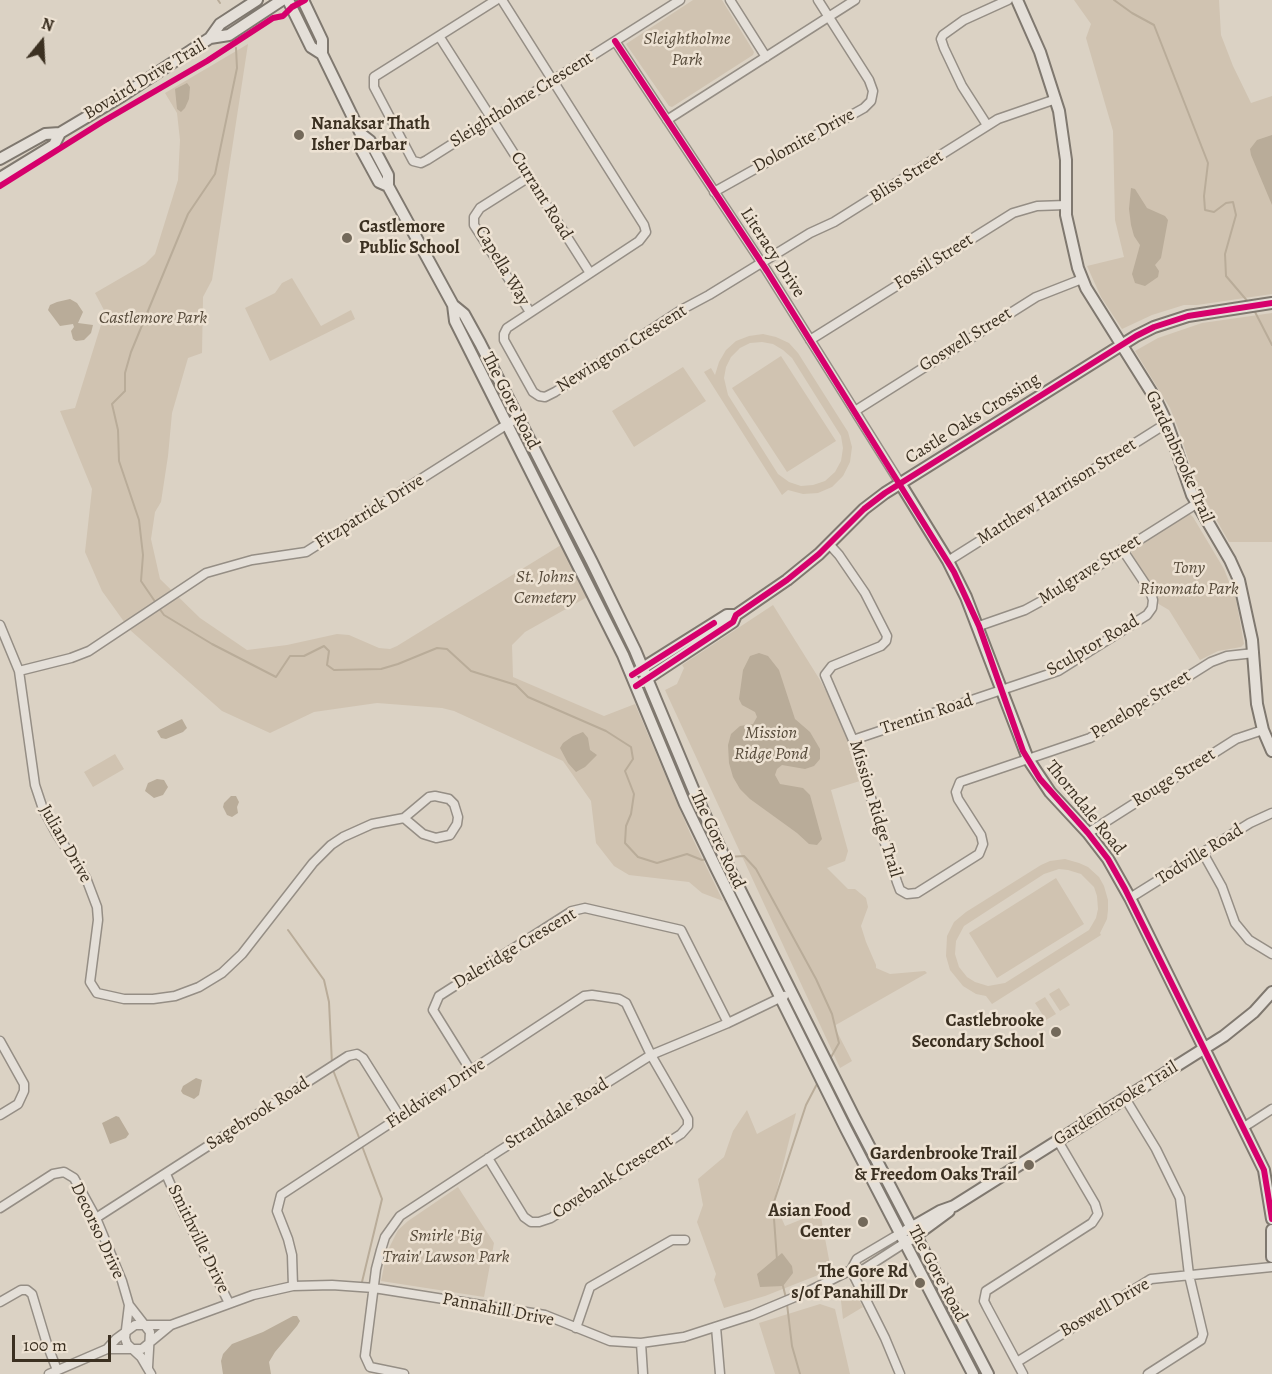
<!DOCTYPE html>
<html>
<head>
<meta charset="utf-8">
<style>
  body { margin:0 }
  #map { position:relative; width:1272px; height:1374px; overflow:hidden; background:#dbd2c4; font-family:Alegreya,serif }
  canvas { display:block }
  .north { position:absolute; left:12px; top:12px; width:60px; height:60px; -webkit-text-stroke:4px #ede2d3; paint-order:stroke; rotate:18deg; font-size:16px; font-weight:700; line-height:24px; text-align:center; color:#3b3021 }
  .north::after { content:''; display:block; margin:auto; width:21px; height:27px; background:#3b3021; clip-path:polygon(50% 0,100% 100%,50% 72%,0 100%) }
  .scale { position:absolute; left:12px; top:1335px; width:99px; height:27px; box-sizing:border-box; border:3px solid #3b3021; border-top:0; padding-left:8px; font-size:18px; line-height:21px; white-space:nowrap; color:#3b3021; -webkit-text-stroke:4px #ede2d3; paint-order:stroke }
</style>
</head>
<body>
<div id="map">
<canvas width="1272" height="1374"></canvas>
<div class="north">N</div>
<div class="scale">100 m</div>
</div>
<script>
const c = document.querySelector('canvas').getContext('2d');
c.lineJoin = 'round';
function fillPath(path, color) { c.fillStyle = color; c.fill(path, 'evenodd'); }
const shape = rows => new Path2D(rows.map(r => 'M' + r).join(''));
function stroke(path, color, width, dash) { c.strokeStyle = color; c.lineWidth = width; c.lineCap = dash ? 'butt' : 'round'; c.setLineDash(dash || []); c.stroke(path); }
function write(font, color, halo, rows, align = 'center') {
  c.font = font + ' Alegreya,serif'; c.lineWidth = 5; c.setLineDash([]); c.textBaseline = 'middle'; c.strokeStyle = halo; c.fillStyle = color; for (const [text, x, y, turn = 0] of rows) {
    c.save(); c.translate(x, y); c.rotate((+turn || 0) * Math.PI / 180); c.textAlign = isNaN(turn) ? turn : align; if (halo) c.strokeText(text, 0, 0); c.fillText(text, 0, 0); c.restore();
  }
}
fillPath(shape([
  [693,0,722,0,754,52,753,55,672,107,669,106,626,44],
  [1074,0,1219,0,1221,35,1233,66,1251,103,1272,96,1272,294,1197,305,1184,305,1152,315,1122,329,1101,297,1087,266,1124,257,1115,220,1113,131,1086,38,1091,24],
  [248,44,212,280,203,297,202,353,188,358,172,413,168,456,161,502,155,512,151,539,160,579,200,618,247,650,287,645,337,634,349,635,379,648,390,649,397,646,561,545,589,596,525,632,512,645,513,677,604,716,635,704,690,833,723,901,702,893,689,882,629,875,614,866,596,843,591,801,563,761,454,711,442,708,377,703,314,712,270,733,222,711,130,630,102,591,85,552,92,489,60,411,75,408,105,312,95,293,145,264,155,254,178,180,180,140,177,113,165,93],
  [292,278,321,326,351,310,355,319,270,361,245,308,275,293,282,283],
  [1272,313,1272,542,1229,542,1196,484,1180,433,1170,408,1135,351,1158,338,1202,323],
  [763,334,776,337,789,343,798,353,848,432,852,447,850,462,843,476,832,487,818,493,803,494,788,490,782,495,704,372,711,368,715,375,719,362,726,350,736,341,749,336],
  [762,342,773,344,783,350,792,358,841,436,843,448,841,461,835,472,825,481,813,485,801,486,789,482,778,474,728,395,724,378,726,367,731,357,740,348,750,343],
  [781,356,836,441,787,472,732,388],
  [683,367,706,401,634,447,612,411],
  [1185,514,1190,514,1193,517,1224,569,1236,599,1244,644,1241,647,1218,651,1200,660,1169,610,1157,603,1156,593,1131,554,1133,548],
  [773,605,820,680,839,715,863,780,831,790,848,851,845,861,827,868,848,889,855,889,866,898,868,907,861,926,866,942,876,965,876,968,890,974,925,971,927,973,834,1026,852,1061,840,1068,665,690,677,684,684,668,682,665],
  [115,754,124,769,93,787,84,772],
  [1065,859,1079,863,1088,867,1099,877,1104,886,1108,900,1108,910,1107,919,1100,933,1101,935,992,1004,986,996,976,994,963,986,950,970,946,956,947,936,954,922,966,912,1041,865,1050,861],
  [1059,869,1068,870,1081,874,1094,887,1097,896,1098,909,1096,918,1089,930,1005,983,988,986,975,982,967,977,959,967,955,954,956,941,964,926,1044,874],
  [1056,878,1084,924,997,978,969,933],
  [1059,988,1070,1005,1060,1011,1049,994],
  [1045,997,1056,1014,1046,1020,1035,1003],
  [747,1110,757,1134,796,1113,774,1201,785,1226,820,1212,831,1270,765,1296,724,1308,714,1280,716,1274,697,1222,703,1205,698,1179,724,1157,733,1131],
  [458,1187,494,1243,484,1297,381,1281,387,1252,398,1230,408,1221],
  [852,1287,863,1307,843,1319,840,1292],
  [820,1304,835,1309,850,1374,775,1374,759,1323]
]), '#d0c3b1');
fillPath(shape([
  [187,83,190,87,189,99,185,108,181,112,177,109,175,89],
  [1272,135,1272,205,1251,155,1250,149,1257,140],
  [1131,188,1135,189,1147,208,1165,216,1168,220,1161,258,1155,265,1159,271,1158,277,1145,286,1135,283,1132,274,1140,245,1134,236,1131,225,1129,209],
  [70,299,77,303,83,312,78,323,93,325,91,333,84,340,76,341,73,339,71,331,74,327,73,324,60,326,48,310,50,305,57,302],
  [759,653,768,656,779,670,795,719,810,732,820,749,820,759,814,766,805,769,782,765,777,769,775,775,780,784,803,788,810,795,822,839,817,845,809,844,797,833,750,799,740,789,733,777,729,763,728,745,731,734,740,726,753,724,757,717,755,712,742,705,739,699,743,670,750,656],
  [182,719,187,728,183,732,166,739,161,738,158,733,157,731],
  [583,732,588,738,590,750,597,755,585,767,576,772,568,763,560,748,563,743,573,736],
  [157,779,164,780,168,787,163,795,154,798,145,791,148,783],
  [231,796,236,796,239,802,237,807,238,813,232,817,227,815,223,807,224,803],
  [196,1078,202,1080,199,1095,194,1099,183,1094,181,1091,183,1086],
  [116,1116,119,1117,129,1134,126,1138,110,1144,102,1123],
  [782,1253,792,1266,793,1273,783,1286,760,1287,757,1274],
  [293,1316,297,1316,300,1321,297,1326,275,1352,269,1362,271,1374,223,1374,221,1361,223,1354,232,1344,263,1332]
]), '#b9ac99');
stroke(shape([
  [218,0,220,3],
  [1114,0,1132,13,1154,25,1208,163,1204,196,1205,210,1214,212,1226,203,1233,202,1236,215,1225,254,1226,276,1249,303],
  [1254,310,1272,345],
  [156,603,141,581,143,555,139,520,119,461,118,430,112,404,125,391,125,373,131,352,188,214,215,174,237,68,236,48],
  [159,608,164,615,212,644,276,677,290,656,304,656,324,646,329,651,327,665,334,670,381,669,398,664,437,648,447,649,471,671,516,685,528,697,606,731,631,747,633,759,625,771,634,794,631,814,626,826,625,843,638,857,657,863,687,854,702,860,707,859],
  [728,857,744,856,756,869,816,979,832,1014,839,1043,830,1059],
  [288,930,324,980,329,1002,332,1064],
  [333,1070,360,1140],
  [362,1146,382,1199,362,1282],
  [777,1260,773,1205,806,1105,818,1082],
  [783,1286,786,1298],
  [787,1304,792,1346,800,1374]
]), '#b9ac99', 2);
const street = shape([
  [496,0,374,77,374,87,413,161,421,163,427,160,680,0],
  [502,0,644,225,646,232,639,241,507,328,504,334,504,340,533,392,539,396,545,397,555,392,681,310,709,295,810,233,834,222,998,119,1056,99],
  [730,0,766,57],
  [439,36,590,273],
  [615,41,767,271,900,483],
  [667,120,855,0],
  [987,125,962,86,944,48,941,39,943,35,964,20,1008,0],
  [529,177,480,208,474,217,474,225,530,312],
  [714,192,864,108,871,101,873,91,869,80,818,0],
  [810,340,1013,213,1037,206,1066,205],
  [855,411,1036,297,1082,279],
  [829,544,839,555,865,593,887,636,886,641,881,646,832,666,825,675,853,740,897,882,900,890,907,894,917,893,979,854,983,844,981,835,958,799,956,792,960,782,1090,738,1211,662,1227,656,1254,653],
  [948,561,1167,423],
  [0,625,19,671,35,785,43,809,56,833,86,878,97,907,98,920,90,982,97,993,124,999,153,999,175,996,199,987,222,973,242,954,313,863,331,845,343,837,372,824,404,818,429,797,435,796,449,799,454,804,458,817,457,824,450,835,436,838,423,834,404,818],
  [979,626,1025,610,1047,598,1196,504],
  [19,671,71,658,89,651,206,573,252,560,306,552,517,418],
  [853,740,1058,671,1147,615,1152,608,1153,600,1150,591,1122,549],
  [1088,833,1236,739,1263,730],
  [1203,853,1222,887,1235,923,1249,940,1272,954],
  [1130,898,1250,823,1272,813],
  [0,1041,24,1084,24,1091,18,1104,0,1115],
  [471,1071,433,1010,439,996,572,911,585,908,681,930,728,1023],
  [1125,1098,1156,1149,1180,1198,1189,1275,1203,1334,1201,1340,1148,1374],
  [1244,1127,1272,1109],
  [166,1174,180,1206,229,1303],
  [0,1208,53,1174,64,1172,74,1178,96,1218,122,1281,129,1305,125,1338,127,1344,141,1357,151,1374],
  [96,1218,348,1056,357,1054,363,1058,400,1117],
  [851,1270,885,1338,900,1374],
  [851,1270,857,1259,901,1233],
  [293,1286,292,1255,288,1239,277,1211,281,1195,584,996,592,995,619,999,626,1003,651,1055,688,1119,688,1126,681,1134,551,1218,539,1222,531,1222,524,1217,488,1158],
  [0,1302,21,1290,27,1290,32,1294,47,1344,57,1370],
  [129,1305,150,1332,148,1367],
  [716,1327,720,1374],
  [576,1328,590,1287,672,1240,685,1240],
  [641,1343,643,1374],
  [107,1349,116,1339,135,1325,171,1325,253,1295,293,1286,332,1285,374,1288,545,1315,610,1341,641,1343,684,1337,752,1315,807,1292,851,1270,864,1269,906,1242],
  [1017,1362,1151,1279,1272,1267],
  [49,1374,107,1349,142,1349,171,1325],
  [404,1374,370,1367,365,1356,376,1269,381,1250,385,1237,400,1216,499,1151,651,1055,728,1023,784,996],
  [1023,1374,987,1307,984,1301,986,1291,1092,1223,1098,1214,1095,1204,1058,1141]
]);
const secondary = shape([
  [288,0,311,47,322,54],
  [303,0,322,40,322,54,361,134,370,141,388,175,388,186,453,305,455,321,623,655,685,804,716,868,846,1129,973,1374],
  [1017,0,1040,52,1059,111,1066,160,1066,215,1078,268,1086,288,1155,398,1167,423,1192,495,1230,560,1239,580,1252,640,1257,704,1263,730,1272,751],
  [210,38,229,35,282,0],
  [361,134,360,147,379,182,388,186],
  [0,159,45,134,60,133,122,96,210,38,220,24,257,0],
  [0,178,54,145,60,133],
  [453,305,464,314,480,343,592,562,635,650,694,791,730,870,854,1117,988,1374],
  [900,483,948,561,966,597,1028,759,1050,792,1088,833,1108,859,1130,898,1264,1170,1272,1219],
  [638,671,727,615,736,615],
  [642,682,733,622,736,615,787,580,819,554,864,509,885,493,1136,336,1154,327,1188,316,1272,303],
  [907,1230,940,1211,954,1206,1224,1036,1254,1012,1272,992],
  [1272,1230,1272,1257],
  [911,1239,949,1211]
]);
stroke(street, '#958e85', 11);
stroke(secondary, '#7f786f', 14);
stroke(street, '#e4dfd8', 8);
stroke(secondary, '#e4dfd8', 10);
stroke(shape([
  [615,41,767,271,954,572,979,626,1023,751,1040,779,1088,833,1108,859,1125,889,1264,1170,1272,1219],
  [0,186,102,122,207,61,273,18,283,16,292,7,305,0],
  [632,675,714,623],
  [636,686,733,622,736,615,787,580,819,554,864,509,885,493,1136,336,1154,327,1188,316,1272,303]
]), '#d6006c', 6);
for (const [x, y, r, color] of [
  [299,135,6,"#73695a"],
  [347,238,6,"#73695a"],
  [1056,1032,6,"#73695a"],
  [1029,1165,6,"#73695a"],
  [863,1222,6,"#73695a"],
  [920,1283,6,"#73695a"]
]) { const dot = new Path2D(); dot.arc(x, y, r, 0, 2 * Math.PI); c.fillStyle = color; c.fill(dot); stroke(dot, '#ede2d3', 2); }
write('italic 18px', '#574b3b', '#ede2d3', [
  ["Sleightholme",687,40],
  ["Park",687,61],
  ["Castlemore Park",153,319],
  ["Tony",1189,569],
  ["Rinomato Park",1189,590],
  ["St. Johns",545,578],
  ["Cemetery",545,599],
  ["Mission",771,734],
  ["Ridge Pond",771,755],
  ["Smirle 'Big",446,1237],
  ["Train' Lawson Park",446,1258]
]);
write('18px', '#3b3021', '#ede2d3', [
  ["Bovaird Drive Trail",145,80,-31],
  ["Sleightholme Crescent",522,100,-32],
  ["Dolomite Drive",804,141,-29],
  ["Bliss Street",907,177,-32],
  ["Currant Road",541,196,58],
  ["Literacy Drive",772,253,57],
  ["Fossil Street",934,262,-32],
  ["Capella Way",502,266,59],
  ["Goswell Street",966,340,-32],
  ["Newington Crescent",622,349,-32],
  ["The Gore Road",510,401,63],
  ["Castle Oaks Crossing",973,419,-32],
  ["Gardenbrooke Trail",1179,457,66],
  ["Matthew Harrison Street",1057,492,-32],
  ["Fitzpatrick Drive",370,512,-32],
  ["Mulgrave Street",1090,570,-32],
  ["Sculptor Road",1093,646,-30],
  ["Penelope Street",1141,705,-32],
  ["Trentin Road",927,715,-18],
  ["Rouge Street",1174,778,-32],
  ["Thorndale Road",1085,808,51],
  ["Mission Ridge Trail",875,809,73],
  ["The Gore Road",717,840,65],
  ["Julian Drive",65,844,60],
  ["Todville Road",1200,855,-32],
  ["Daleridge Crescent",515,949,-31],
  ["Fieldview Drive",436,1094,-33],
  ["Gardenbrooke Trail",1116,1104,-32],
  ["Sagebrook Road",258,1114,-33],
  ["Strathdale Road",557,1114,-32],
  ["Covebank Crescent",613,1177,-33],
  ["Decorso Drive",97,1231,65],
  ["Smithville Drive",198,1239,64],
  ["The Gore Road",937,1274,62],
  ["Boswell Drive",1105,1308,-30],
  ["Pannahill Drive",498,1310,11]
]);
write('bold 18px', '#3b3021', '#ede2d3', [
  ["Nanaksar Thath",311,125,"left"],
  ["Isher Darbar",311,146,"left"],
  ["Castlemore",359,228,"left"],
  ["Public School",359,249,"left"],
  ["Castlebrooke",1044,1022],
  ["Secondary School",1044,1043],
  ["Gardenbrooke Trail",1017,1155],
  ["& Freedom Oaks Trail",1017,1176],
  ["Asian Food",851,1212],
  ["Center",851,1233],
  ["The Gore Rd",908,1273],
  ["s/of Panahill Dr",908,1294]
], 'right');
</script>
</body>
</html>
